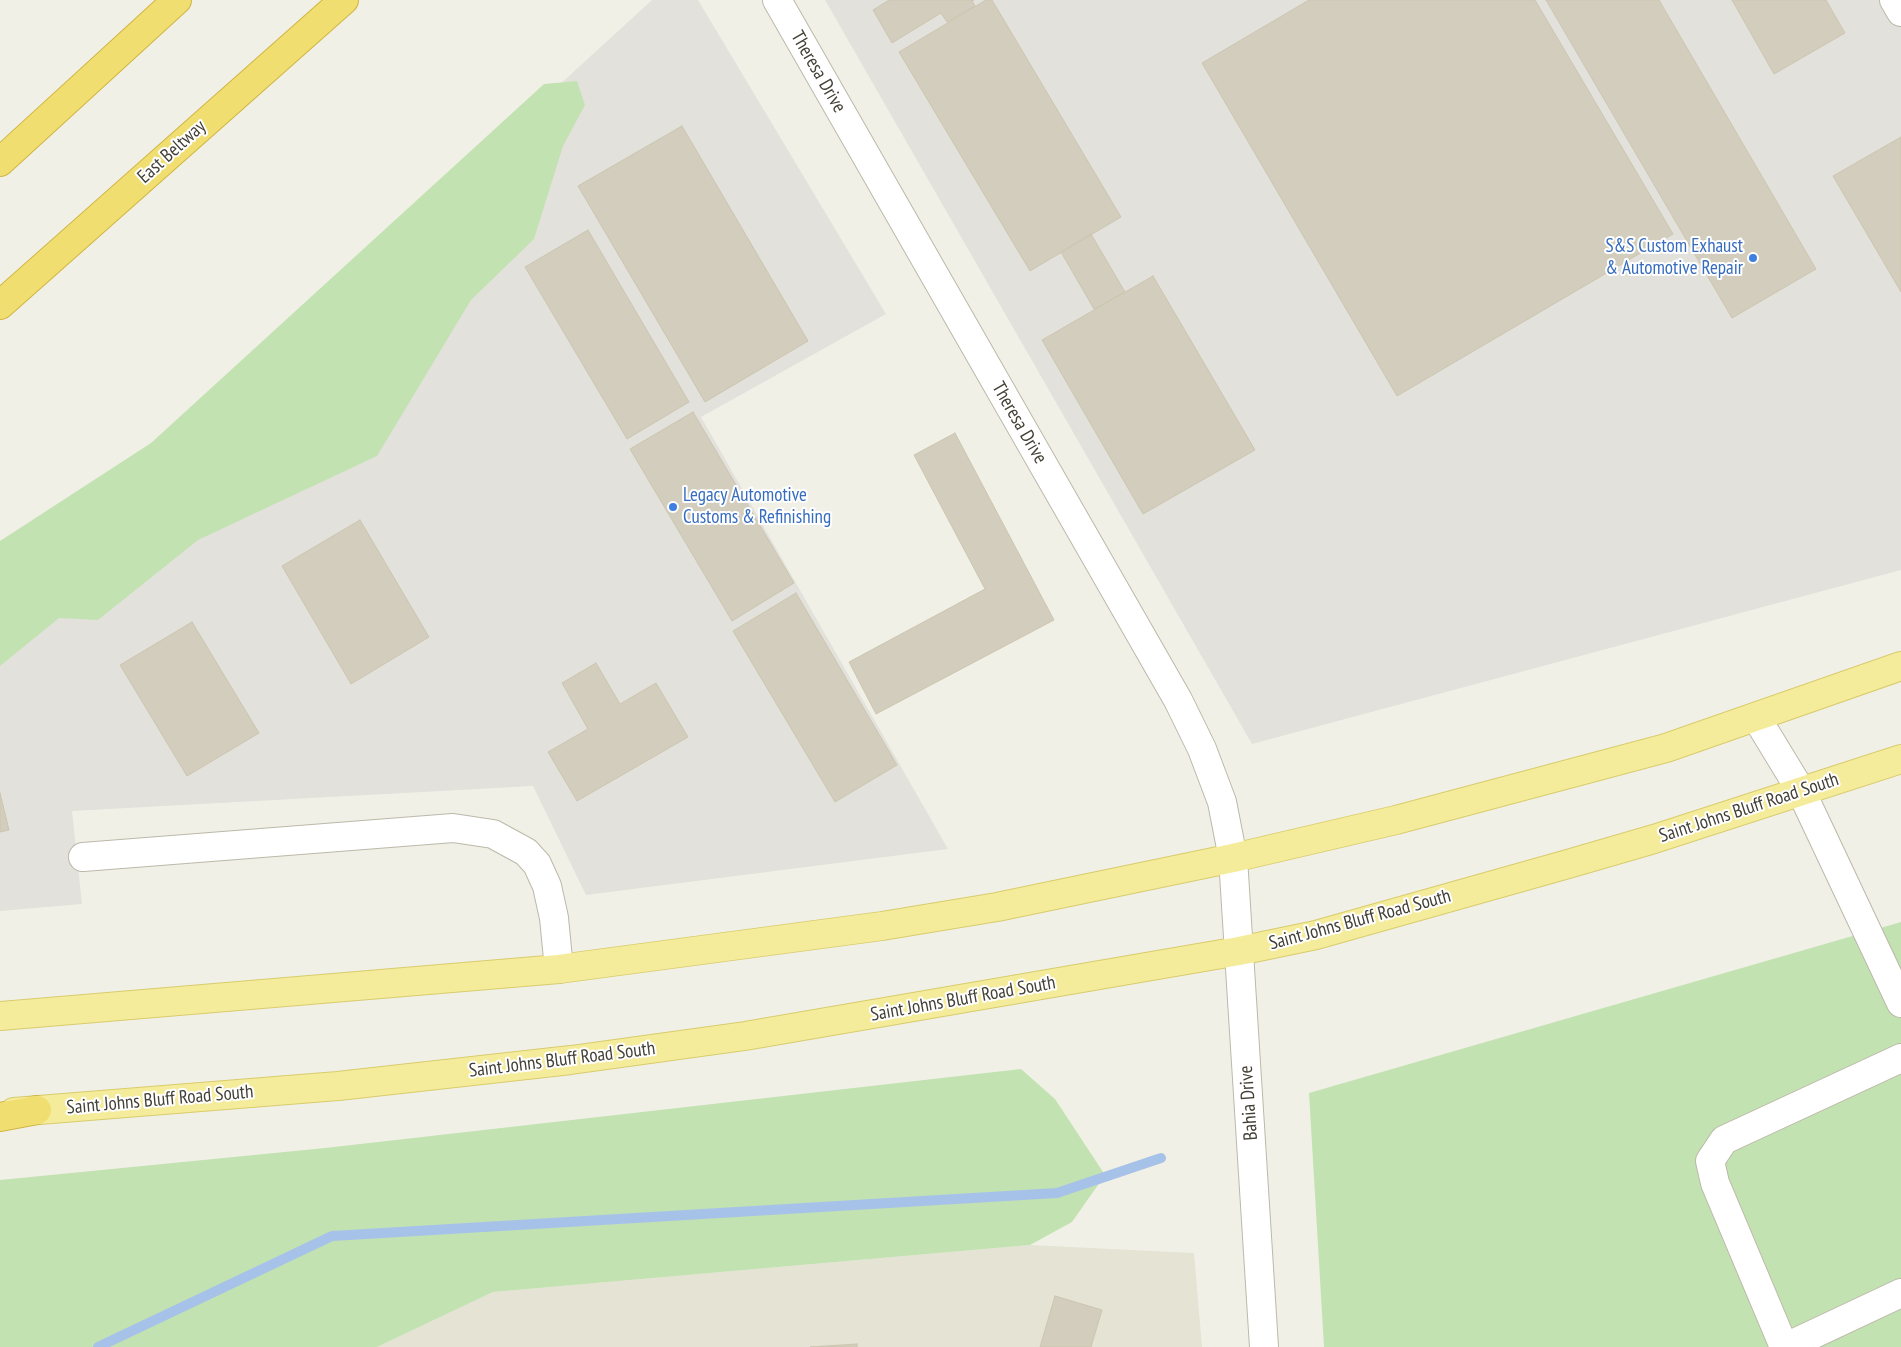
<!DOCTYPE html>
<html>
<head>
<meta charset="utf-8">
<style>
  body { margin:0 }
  canvas { display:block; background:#f1f0e6 }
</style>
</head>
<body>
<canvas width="1901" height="1347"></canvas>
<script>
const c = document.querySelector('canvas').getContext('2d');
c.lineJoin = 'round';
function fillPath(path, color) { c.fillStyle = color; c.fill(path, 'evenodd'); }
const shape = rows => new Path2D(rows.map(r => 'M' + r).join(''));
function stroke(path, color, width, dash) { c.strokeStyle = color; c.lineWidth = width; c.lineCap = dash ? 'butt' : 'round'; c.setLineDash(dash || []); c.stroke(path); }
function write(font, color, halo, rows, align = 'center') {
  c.font = font + ' "PT Sans Narrow",sans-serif'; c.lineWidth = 4; c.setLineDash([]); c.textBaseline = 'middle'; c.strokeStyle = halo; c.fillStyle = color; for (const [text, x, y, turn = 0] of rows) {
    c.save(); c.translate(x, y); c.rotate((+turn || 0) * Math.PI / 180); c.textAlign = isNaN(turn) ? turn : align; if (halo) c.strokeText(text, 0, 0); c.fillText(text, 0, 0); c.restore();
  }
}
fillPath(shape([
  [1030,1245,1194,1253,1202,1347,377,1347,493,1292]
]), '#e5e3d4');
fillPath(shape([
  [652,0,698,0,886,314,701,417,948,849,586,895,533,786,72,811,82,904,0,911,0,597],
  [825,0,1901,0,1901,570,1252,744]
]), '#e3e1db');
fillPath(shape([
  [577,81,585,105,563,146,534,239,471,300,377,456,198,540,98,620,59,618,0,666,0,541,151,443,544,84],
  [1901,922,1901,1347,1324,1347,1309,1093],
  [1021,1069,1055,1099,1105,1175,1072,1222,1030,1245,493,1292,377,1347,0,1347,0,1180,325,1148]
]), '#c3e2b2');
stroke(shape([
  [98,1347,332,1236,1057,1193,1161,1158]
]), '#a7c2e9', 10);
const building = shape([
  [889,0,974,0,972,1,975,6,947,22,941,13,892,43,873,10,889,0],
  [986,0,992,0,1121,217,1030,271,899,52,986,0],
  [1309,0,1535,0,1673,234,1397,396,1202,63,1309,0],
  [1546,0,1659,0,1816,269,1732,318,1546,0],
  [1732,0,1826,0,1845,33,1774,74,1732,0],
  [682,126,808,341,705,402,578,186,682,126],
  [1901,137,1901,292,1833,176,1901,137],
  [588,230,689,402,627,439,525,267,588,230],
  [1091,234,1125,292,1094,309,1061,252,1091,234],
  [1153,276,1255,450,1143,514,1042,340,1153,276],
  [693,412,794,583,732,621,630,449,693,412],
  [955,433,1054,620,876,714,849,662,985,589,914,455,955,433],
  [360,520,429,637,351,684,282,566,360,520],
  [796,593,897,765,835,802,733,631,796,593],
  [192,622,259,733,187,776,120,665,192,622],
  [596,663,620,704,656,683,688,737,577,801,548,752,588,729,562,683,596,663],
  [0,793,9,830,0,832,0,793],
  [1055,1296,1102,1310,1091,1347,1040,1347,1055,1296],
  [857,1344,857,1347,810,1347,857,1344]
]);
fillPath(building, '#d2cdbc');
stroke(building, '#ccc6b0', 1);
const minor = shape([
  [777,0,1178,700,1202,749,1222,802,1233,858,1264,1347],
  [1894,0,1901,12],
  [1756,717,1801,791,1901,1003],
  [83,857,453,828,493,834,526,852,537,864,547,886,554,918,559,969],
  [1784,1347,1715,1183,1710,1161,1724,1140,1901,1058],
  [1786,1347,1901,1293]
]);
const major = shape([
  [0,1016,559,969,882,926,997,907,1233,858,1396,820,1666,748,1901,666],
  [14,1112,338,1086,571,1060,745,1036,1239,951,1316,935,1568,864,1654,839,1901,759]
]);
const highway = shape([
  [0,162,177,0],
  [0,305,344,0],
  [0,1117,37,1110]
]);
stroke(minor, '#bcb9a9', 30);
stroke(major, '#d8cc6d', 30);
stroke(highway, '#cfb542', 30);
stroke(minor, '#fff', 28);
stroke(major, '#f5ec9b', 28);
stroke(highway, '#f1de71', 28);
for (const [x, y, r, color] of [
  [1753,258,5,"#3f7fe0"],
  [673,507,5,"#3f7fe0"]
]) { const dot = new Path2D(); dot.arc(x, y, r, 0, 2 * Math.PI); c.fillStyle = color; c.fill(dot); stroke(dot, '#fff', 2); }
write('19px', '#434036', '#fff', [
  ["Theresa Drive",818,72,60],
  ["East Beltway",172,152,-42],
  ["Theresa Drive",1019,423,60],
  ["Saint Johns Bluff Road South",1749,808,-18],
  ["Saint Johns Bluff Road South",1360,920,-15],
  ["Saint Johns Bluff Road South",963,999,-10],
  ["Saint Johns Bluff Road South",562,1060,-7],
  ["Saint Johns Bluff Road South",160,1100,-5],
  ["Bahia Drive",1249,1103,-94]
]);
write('19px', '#366cbe', '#fff', [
  ["S&S Custom Exhaust",1743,247],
  ["& Automotive Repair",1743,269],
  ["Legacy Automotive",683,496,"left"],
  ["Customs & Refinishing",683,518,"left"]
], 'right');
</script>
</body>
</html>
